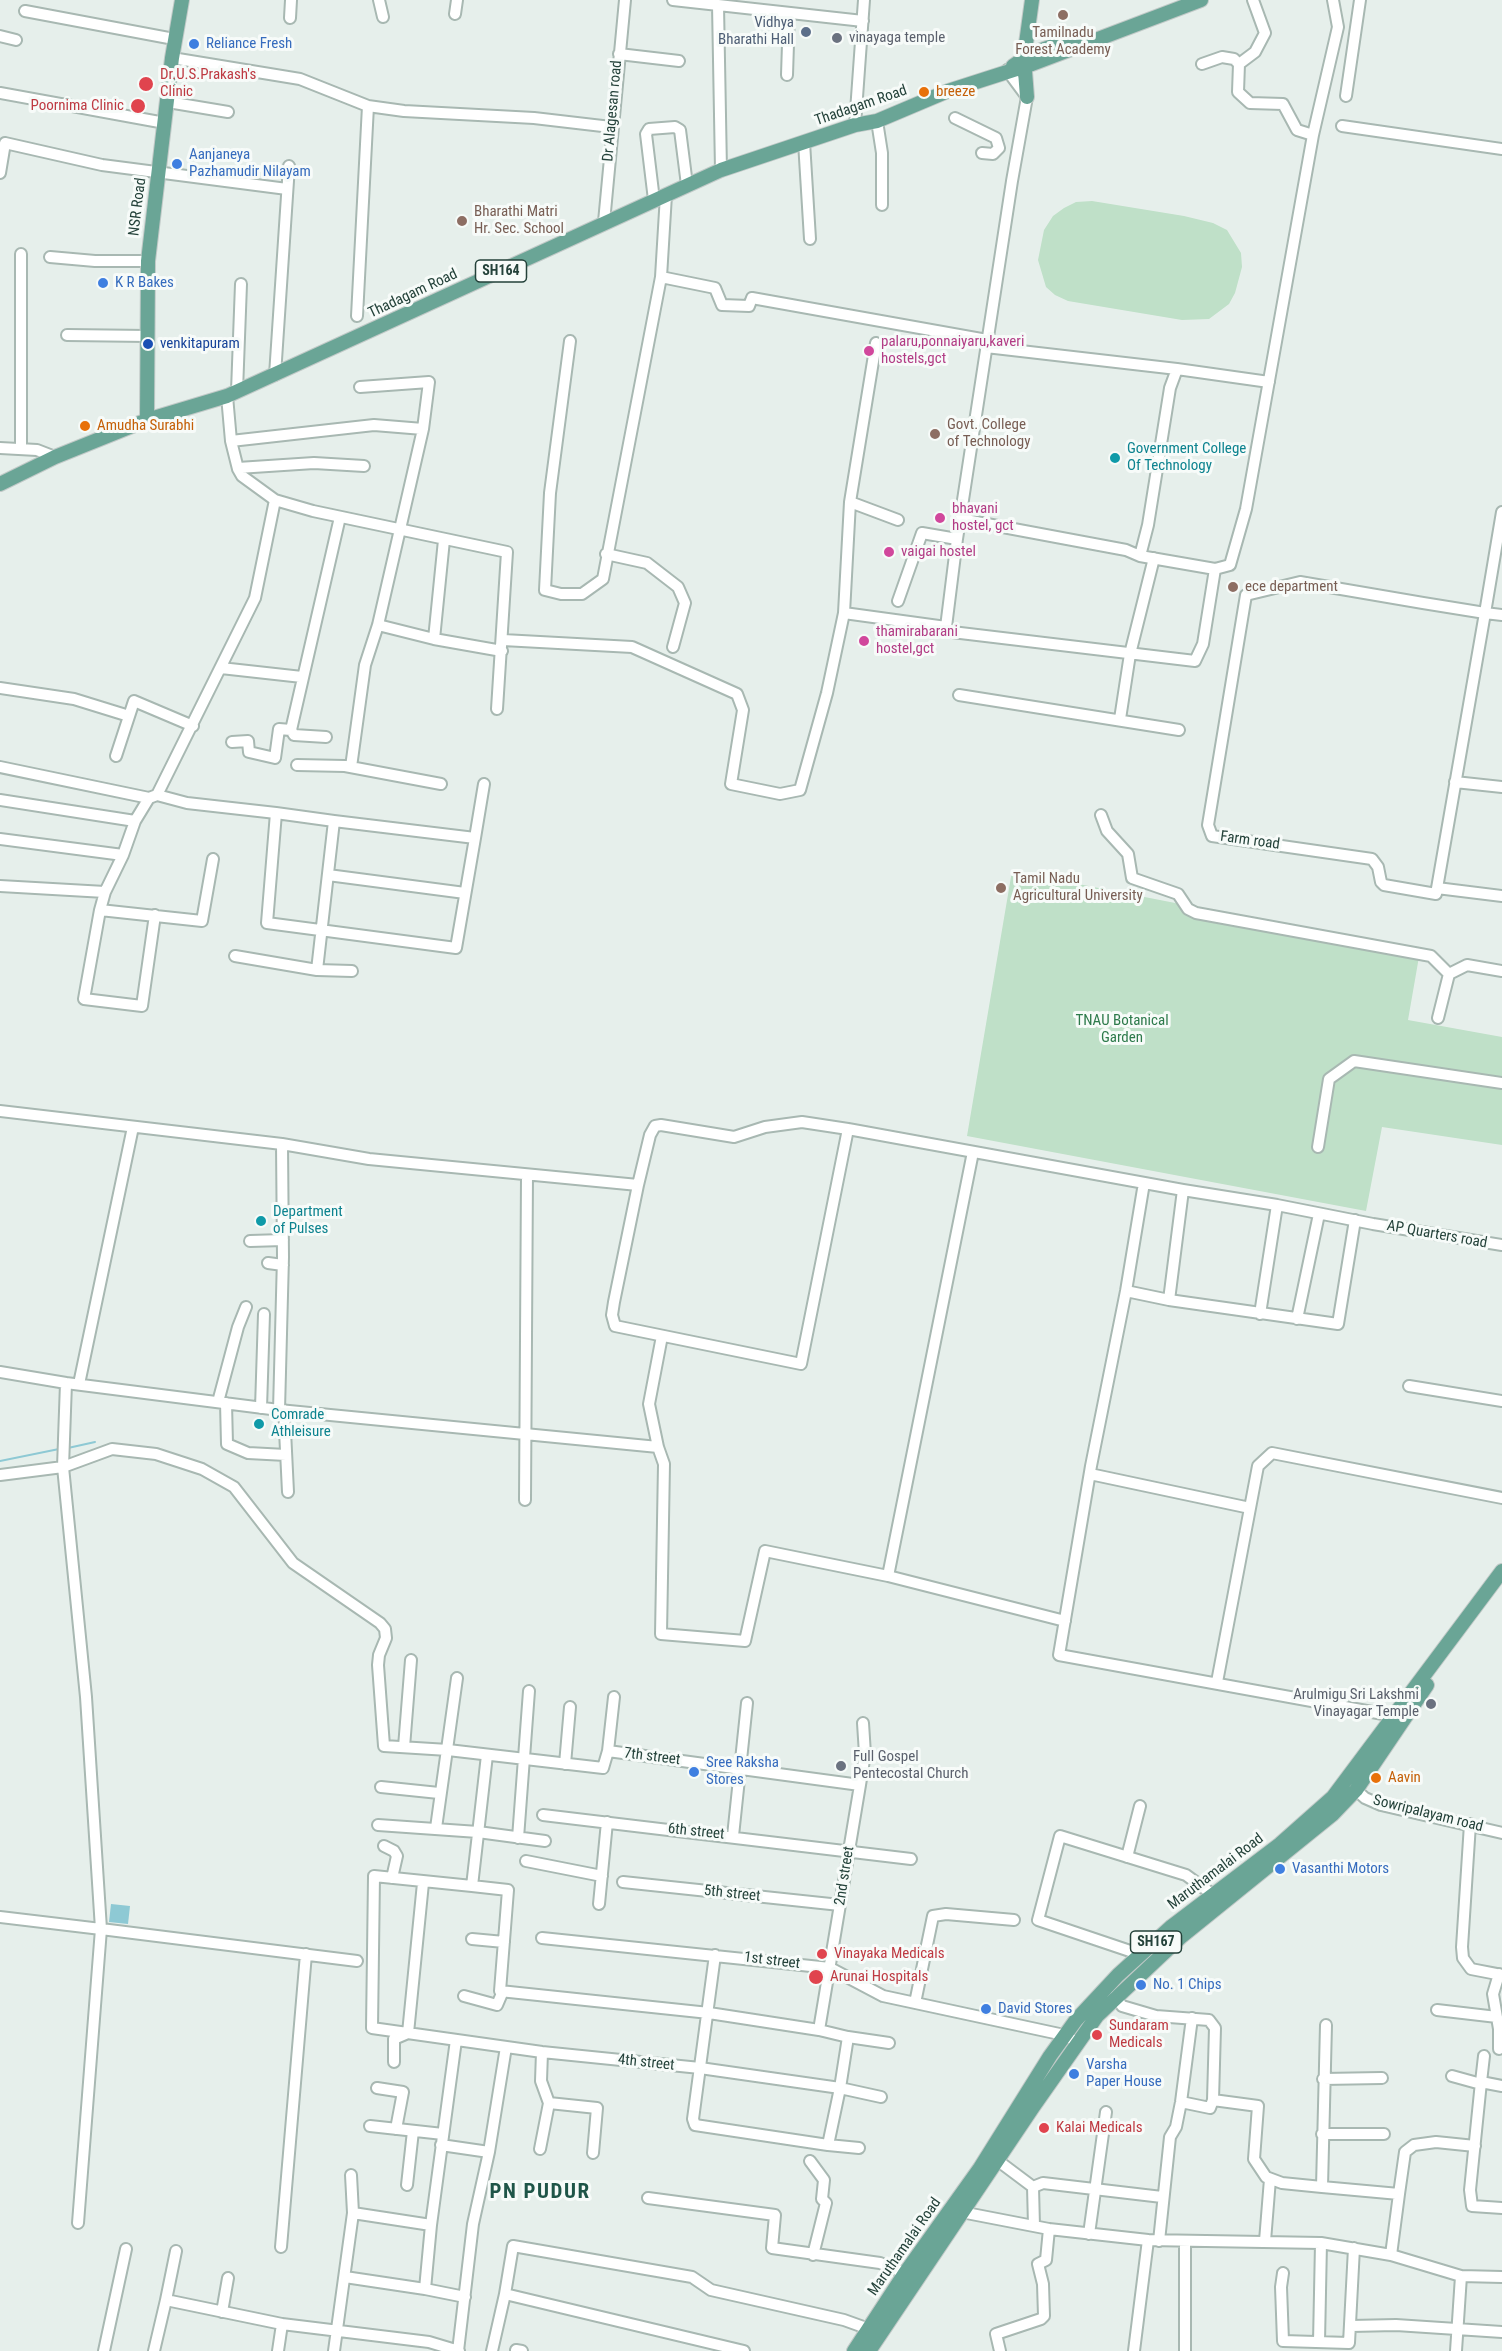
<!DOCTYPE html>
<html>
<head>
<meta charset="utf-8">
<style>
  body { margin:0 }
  canvas { display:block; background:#e6efeb }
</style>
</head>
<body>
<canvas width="1502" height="2351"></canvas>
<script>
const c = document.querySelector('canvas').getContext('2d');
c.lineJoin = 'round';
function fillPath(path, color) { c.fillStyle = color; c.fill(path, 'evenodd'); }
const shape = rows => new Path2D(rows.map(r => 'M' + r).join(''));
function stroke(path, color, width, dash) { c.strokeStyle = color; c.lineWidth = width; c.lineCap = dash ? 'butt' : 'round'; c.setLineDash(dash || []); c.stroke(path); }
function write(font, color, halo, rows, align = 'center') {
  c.font = font + ' "Roboto Condensed",sans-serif'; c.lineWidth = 6; c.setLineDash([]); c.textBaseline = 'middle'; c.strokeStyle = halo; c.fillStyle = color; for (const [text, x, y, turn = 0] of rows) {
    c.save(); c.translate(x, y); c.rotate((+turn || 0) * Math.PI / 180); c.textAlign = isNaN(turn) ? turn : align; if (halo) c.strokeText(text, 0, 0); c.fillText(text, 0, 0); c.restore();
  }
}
fillPath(shape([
  [1092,201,1184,216,1213,223,1227,230,1241,253,1242,267,1235,293,1229,304,1209,319,1182,320,1068,301,1055,295,1046,287,1038,260,1044,230,1053,216,1064,208,1076,202],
  [1012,871,1420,951,1408,1020,1502,1037,1502,1145,1382,1127,1366,1211,967,1136]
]), '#bfe0c8');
fillPath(shape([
  [111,1904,130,1906,128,1924,109,1922]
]), '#8ec9d4');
stroke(shape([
  [68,1448,95,1442],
  [0,1461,59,1449]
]), '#8ec9d4', 2);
const minor = shape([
  [379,0,383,17],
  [673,0,863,21],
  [718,5,721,170],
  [25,11,174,39],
  [455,14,457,0],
  [290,18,291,0],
  [0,36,16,40],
  [619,54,679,61],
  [172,58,300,79,368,106,357,316],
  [1202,64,1222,57,1234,59,1239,64,1255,52,1265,33,1253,0],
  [1239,64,1238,92,1250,103,1283,104,1297,130,1313,135],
  [1007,70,1027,97,1012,181,957,539,946,627,952,632,1195,661,1203,644,1215,569],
  [787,75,789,13],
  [0,93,165,123],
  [1346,96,1360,0],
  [168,102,228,112],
  [368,106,404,111,534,118,611,127],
  [955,118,996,138,999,148,993,154,982,153],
  [877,121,882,153,882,205],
  [855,125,864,0],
  [1342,126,1502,149],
  [804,142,810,239],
  [0,173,5,143,102,165,287,189],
  [654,200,646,134,649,129,675,127,680,130,687,185],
  [604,222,625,0],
  [21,254,21,448],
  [50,257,95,261,148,261],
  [661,277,715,288,722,305,749,306,752,298,987,340],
  [67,335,148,336],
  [570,341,550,493,545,590,561,594,582,594,603,579,661,277,666,195],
  [1177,369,1269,382],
  [275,375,289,166],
  [360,387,429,382,423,429],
  [237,391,241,284],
  [231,441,374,425,423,429,378,625,365,665,351,767],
  [0,448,37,450,55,457],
  [238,468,314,463,364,466],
  [275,500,313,511,507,552,497,709],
  [850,502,898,520],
  [1502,512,1485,613,1436,894,1384,885,1381,882,1378,867,1372,859,1212,836,1208,825,1246,595,1300,582,1423,603,1485,613,1502,615],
  [960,519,1126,550,1140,556,1148,525,1170,388,1177,369,986,347],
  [444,540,434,639,502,651],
  [606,554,647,563,678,587,685,603,673,647],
  [1140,556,1215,569,1230,565,1246,509,1313,135,1338,27,1333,0],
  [898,601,922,533,957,539],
  [844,613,946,627],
  [378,625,434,639],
  [503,640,632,647,737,694,743,710,731,784,780,794,800,790,827,693,844,613,850,502,876,343],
  [221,668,302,677],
  [0,688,74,699,129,716],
  [959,695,1179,730],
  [1120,719,1130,654,1154,558],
  [326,737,294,735,291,730,340,517],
  [232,742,248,741,249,752,275,758,279,729,291,730],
  [116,756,134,701,193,726],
  [297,765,345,766,441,784],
  [0,767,149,798],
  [1455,782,1502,787],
  [157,795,187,803,276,813,334,821,475,838,456,948,267,923,276,813],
  [0,800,135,821],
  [1101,815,1107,831,1128,854,1132,878,1178,894,1188,909,1196,913,1431,956,1449,974,1467,965,1502,971],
  [475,838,484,784],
  [0,839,123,855],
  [328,875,465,893],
  [0,886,105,892,123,855,135,821,149,798,157,795,255,598,275,500,242,476,238,469,231,441,227,396],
  [1437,888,1502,896],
  [105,892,100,910,202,921,213,859],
  [100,910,84,999,142,1006,155,915],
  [235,956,317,970,352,971],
  [317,970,334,821],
  [1438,1018,1449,974],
  [0,1111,282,1144],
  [848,1129,801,1364,615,1326,612,1315,614,1302,638,1185,650,1135,655,1126,661,1125,734,1137,765,1127,802,1122,848,1129,1183,1190,1277,1205,1373,1224,1502,1245],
  [1318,1147,1329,1079,1354,1061,1502,1083],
  [973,1152,888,1576,1065,1621],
  [1144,1183,1126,1291,1091,1466,1059,1655,1394,1716],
  [250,1241,283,1240],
  [268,1263,283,1265],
  [1126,1291,1169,1300,1338,1324,1355,1220],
  [1169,1300,1183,1190],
  [1260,1314,1277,1205],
  [1297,1319,1319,1214],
  [662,1336,649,1404,658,1447,664,1464,661,1634,745,1641,765,1551,888,1576],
  [0,1372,66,1383],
  [79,1384,133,1127],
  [1409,1386,1502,1401],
  [218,1402,238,1327,246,1307],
  [226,1403,227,1444,248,1453,286,1455],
  [261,1408,264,1314],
  [279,1410,658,1447],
  [284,1410,288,1492],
  [1090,1474,1250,1508],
  [0,1475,63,1467,112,1449,156,1454,202,1469,234,1487,293,1563,380,1623,385,1629,386,1638,379,1655,378,1665,384,1746,448,1750,603,1768,608,1751,860,1785],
  [525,1500,527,1175],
  [1217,1682,1258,1466,1272,1453,1502,1498],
  [404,1747,411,1660],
  [608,1751,614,1697],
  [487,1755,472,1886,508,1890,500,1991,709,2013,819,2030,860,1785,865,1754,863,1723],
  [565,1764,570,1707],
  [381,1787,439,1793],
  [1356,1790,1365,1798,1381,1805,1502,1833],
  [543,1815,911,1859],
  [1470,1824,1462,1947,1463,1958,1471,1969,1502,1975],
  [378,1825,478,1832,545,1841],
  [436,1828,457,1678],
  [733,1836,747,1703],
  [518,1838,529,1691],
  [384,1846,394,1851,397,1856,392,1878],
  [1127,1857,1140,1806],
  [526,1861,602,1876],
  [623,1882,840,1905],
  [472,1886,374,1876,372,2028,542,2052,700,2068,840,2088,848,2037,819,2030],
  [599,1904,607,1822],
  [0,1917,101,1929,86,1697,63,1467,66,1383,279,1410,283,1257,282,1144,369,1159,638,1185],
  [542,1938,830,1968,883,1996,1064,2035,1077,2042],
  [472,1939,504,1942],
  [715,1955,693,2119,695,2125,828,2145],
  [1140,1957,1130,1951,1038,1920,1060,1836,1186,1875,1212,1894],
  [464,1996,497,2005,503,1991],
  [1115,1996,1122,2006,1156,2016,1209,2020,1215,2028,1213,2100,1210,2108,1181,2102],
  [915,2003,933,1916,946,1914,1014,1920],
  [1437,2010,1497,2017],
  [1326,2025,1322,2187,1399,2194,1391,2255],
  [848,2037,889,2043],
  [1499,2049,1499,2029,1493,1994,1499,1974],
  [394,2062,394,2039,408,2033,423,1883],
  [1452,2076,1481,2084],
  [1323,2079,1382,2078],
  [1481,2082,1484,2056],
  [1502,2086,1481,2082,1470,2190,1472,2206,1502,2208],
  [377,2088,403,2092,396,2129],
  [1213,2100,1258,2106,1254,2159,1266,2177,1282,2183,1322,2187],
  [549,2103,597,2108,593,2153],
  [370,2126,443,2134],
  [1322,2134,1384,2134],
  [441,2145,489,2152],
  [859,2148,828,2145,840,2088,881,2097],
  [540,2149,549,2103,541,2081,542,2052],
  [997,2160,1033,2187,1043,2183,1162,2197],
  [810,2161,824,2180,822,2199,826,2203,813,2255],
  [351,2175,353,2213],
  [407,2185,413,2131],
  [1033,2187,1034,2226],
  [1399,2194,1405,2152,1414,2145,1436,2142,1475,2146],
  [648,2198,775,2215,772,2248,880,2263,905,2273],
  [956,2211,1049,2229,1148,2240,1134,2351],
  [78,2223,101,1929,357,1961],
  [1089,2234,1106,2112],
  [1148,2240,1321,2243,1391,2255,1461,2276,1502,2277],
  [1159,2241,1170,2137,1176,2127,1181,2102,1192,2018],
  [1265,2241,1270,2179],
  [1185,2242,1185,2351],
  [281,2247,306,1954],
  [1283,2273,1281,2287,1283,2341,1349,2343,1354,2248],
  [345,2277,425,2289,431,2225],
  [425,2289,465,2297],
  [505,2294,513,2246,692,2277,711,2290,844,2320,869,2329],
  [166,2300,176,2251],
  [222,2312,228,2278],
  [1351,2326,1396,2325,1502,2332],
  [1319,2342,1321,2243],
  [516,2350,522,2351],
  [104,2351,126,2249],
  [154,2351,166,2300,282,2324],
  [278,2351,282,2324,429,2342,459,2351],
  [334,2351,353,2213,431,2225,456,2040],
  [458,2351,473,2224,489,2152,506,2047],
  [492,2351,505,2294,744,2351],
  [1000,2351,996,2334,1041,2319,1044,2316,1043,2284,1038,2264,1046,2260,1049,2229],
  [1456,2351,1461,2276]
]);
const major = shape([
  [1013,66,1030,54,1086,34],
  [1027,97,1024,58,1032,0],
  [147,420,148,261,172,58,182,0],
  [0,484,55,457,147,420,227,396,721,170,855,125,877,121,948,91,1032,64,1201,0],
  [854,2351,905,2273,980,2168,1050,2056,1076,2020,1118,1975,1172,1926,1280,1844,1333,1797,1502,1571],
  [869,2351,1033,2107,1097,2016,1182,1936,1333,1814,1356,1790,1427,1685]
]);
stroke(minor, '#a8b8b2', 14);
stroke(major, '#c2cac8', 16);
stroke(minor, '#fff', 10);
stroke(major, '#6aa596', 14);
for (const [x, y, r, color] of [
  [1063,15,6,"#8d6e63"],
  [806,32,6,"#5c6f8a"],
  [837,38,6,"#6b7280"],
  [194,44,6,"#3f7fe0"],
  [146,84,8,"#e0444e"],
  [924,92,6,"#e8710a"],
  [138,106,8,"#e0444e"],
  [177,164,6,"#3f7fe0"],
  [462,221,6,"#8d6e63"],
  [103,283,6,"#3f7fe0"],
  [148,344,6,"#1a4fb4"],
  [869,351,6,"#d1479c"],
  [85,426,6,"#e8710a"],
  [935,434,6,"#8d6e63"],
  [1115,458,6,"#0f9aa8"],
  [940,518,6,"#d1479c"],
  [889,552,6,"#d1479c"],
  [1233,587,6,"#8d6e63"],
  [864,641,6,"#d1479c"],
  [1001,888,6,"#8d6e63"],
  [261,1221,6,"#0f9aa8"],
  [259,1424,6,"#0f9aa8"],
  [1431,1704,6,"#6b7280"],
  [841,1766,6,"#6b7280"],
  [694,1772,6,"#3f7fe0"],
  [1376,1778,6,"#e8710a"],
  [1280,1869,6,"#3f7fe0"],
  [822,1954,6,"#e0444e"],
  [816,1977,8,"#e0444e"],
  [1141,1985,6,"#3f7fe0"],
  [986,2009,6,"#3f7fe0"],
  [1097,2035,6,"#e0444e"],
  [1074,2074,6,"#3f7fe0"],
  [1044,2128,6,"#e0444e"]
]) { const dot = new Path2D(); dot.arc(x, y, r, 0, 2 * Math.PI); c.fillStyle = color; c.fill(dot); stroke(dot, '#f7fbf9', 2); }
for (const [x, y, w] of [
  [501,271,51],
  [1156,1942,51]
]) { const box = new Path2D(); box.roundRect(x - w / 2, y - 11, w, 22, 4.5); c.fillStyle = '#f7fbf9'; c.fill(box); stroke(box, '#24423a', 1.5); }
write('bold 14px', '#24423a', null, [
  ["SH164",501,271],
  ["SH167",1156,1942]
]);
write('15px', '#4e5e75', '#f7fbf9', [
  ["Vidhya",794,23],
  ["Bharathi Hall",794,40]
], 'right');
write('15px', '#785e54', '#f7fbf9', [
  ["Tamilnadu",1063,33,"center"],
  ["Forest Academy",1063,50,"center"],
  ["Bharathi Matri",474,212],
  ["Hr. Sec. School",474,229],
  ["Govt. College",947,425],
  ["of Technology",947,442],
  ["ece department",1245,587],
  ["Tamil Nadu",1013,879],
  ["Agricultural University",1013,896]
], 'left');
write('15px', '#5b616d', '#f7fbf9', [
  ["vinayaga temple",849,38],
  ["Arulmigu Sri Lakshmi",1419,1695,"right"],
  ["Vinayagar Temple",1419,1712,"right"],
  ["Full Gospel",853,1757],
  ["Pentecostal Church",853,1774]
], 'left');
write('15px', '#366cbe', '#f7fbf9', [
  ["Reliance Fresh",206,44],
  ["Aanjaneya",189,155],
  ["Pazhamudir Nilayam",189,172],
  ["K R Bakes",115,283],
  ["Sree Raksha",706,1763],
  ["Stores",706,1780],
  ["Vasanthi Motors",1292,1869],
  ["No. 1 Chips",1153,1985],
  ["David Stores",998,2009],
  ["Varsha",1086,2065],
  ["Paper House",1086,2082]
], 'left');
write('15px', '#be3a42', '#f7fbf9', [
  ["Dr.U.S.Prakash's",160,75],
  ["Clinic",160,92],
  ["Poornima Clinic",124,106,"right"],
  ["Vinayaka Medicals",834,1954],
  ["Arunai Hospitals",830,1977],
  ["Sundaram",1109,2026],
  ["Medicals",1109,2043],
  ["Kalai Medicals",1056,2128]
], 'left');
write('15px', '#c56008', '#f7fbf9', [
  ["breeze",936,92],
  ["Amudha Surabhi",97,426],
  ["Aavin",1388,1778]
], 'left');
write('15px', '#24423a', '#f7fbf9', [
  ["Thadagam Road",861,106,-19],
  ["Dr Alagesan road",613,111,-85],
  ["NSR Road",138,207,-83],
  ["Thadagam Road",413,294,-25],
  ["Farm road",1250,841,8],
  ["AP Quarters road",1437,1235,10],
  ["7th street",652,1757,7],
  ["Sowripalayam road",1428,1814,14],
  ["6th street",696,1832,6],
  ["Maruthamalai Road",1216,1872,-37],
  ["2nd street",845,1876,-81],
  ["5th street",732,1894,6],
  ["1st street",772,1961,7],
  ["4th street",646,2063,6],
  ["Maruthamalai Road",905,2247,-55]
]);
write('15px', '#b23c85', '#f7fbf9', [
  ["palaru,ponnaiyaru,kaveri",881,342],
  ["hostels,gct",881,359],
  ["bhavani",952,509],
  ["hostel, gct",952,526],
  ["vaigai hostel",901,552],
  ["thamirabarani",876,632],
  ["hostel,gct",876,649]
], 'left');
write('15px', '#164399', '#f7fbf9', [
  ["venkitapuram",160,344]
], 'left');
write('15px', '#0d838f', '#f7fbf9', [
  ["Government College",1127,449],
  ["Of Technology",1127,466],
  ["Department",273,1212],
  ["of Pulses",273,1229],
  ["Comrade",271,1415],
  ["Athleisure",271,1432]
], 'left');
write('15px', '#2d7a4b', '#f7fbf9', [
  ["TNAU Botanical",1122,1021],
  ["Garden",1122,1038]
]);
c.letterSpacing = '1.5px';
write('bold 21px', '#1f5548', '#f7fbf9', [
  ["PN PUDUR",540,2193]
]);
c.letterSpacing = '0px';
</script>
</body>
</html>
